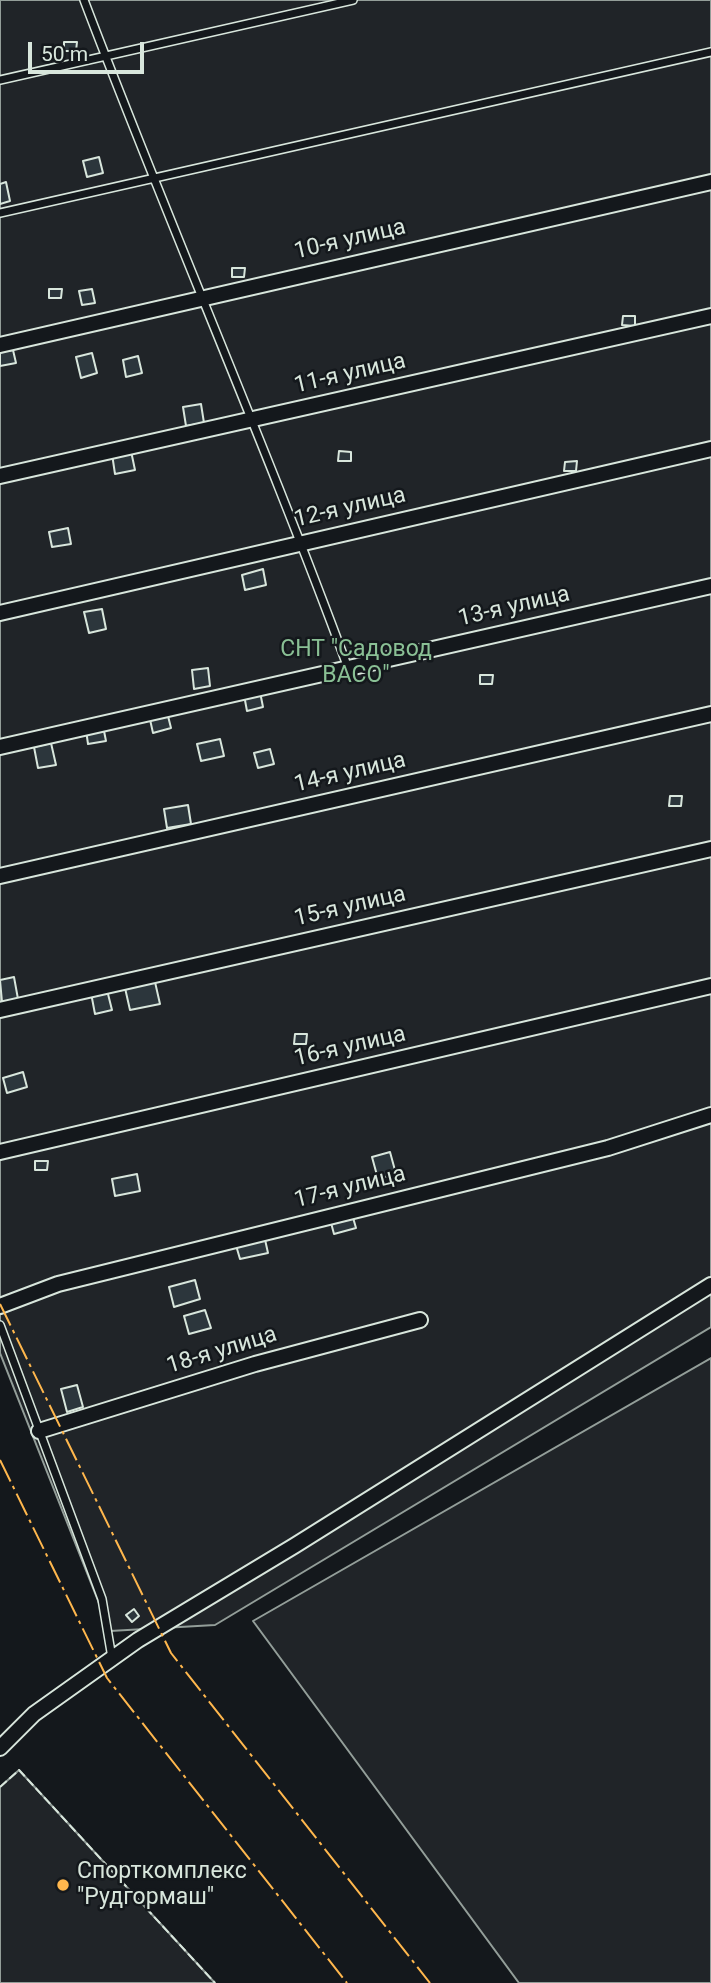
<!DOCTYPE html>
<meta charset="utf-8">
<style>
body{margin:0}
#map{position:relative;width:711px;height:1983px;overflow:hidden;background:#14181c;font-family:Roboto,sans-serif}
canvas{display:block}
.scale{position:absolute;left:28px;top:42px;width:116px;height:32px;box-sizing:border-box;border:4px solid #d8e6dc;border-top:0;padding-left:9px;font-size:21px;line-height:24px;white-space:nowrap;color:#d8e6dc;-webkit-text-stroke:5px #14181c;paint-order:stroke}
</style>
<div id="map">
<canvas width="711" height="1983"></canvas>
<div class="scale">50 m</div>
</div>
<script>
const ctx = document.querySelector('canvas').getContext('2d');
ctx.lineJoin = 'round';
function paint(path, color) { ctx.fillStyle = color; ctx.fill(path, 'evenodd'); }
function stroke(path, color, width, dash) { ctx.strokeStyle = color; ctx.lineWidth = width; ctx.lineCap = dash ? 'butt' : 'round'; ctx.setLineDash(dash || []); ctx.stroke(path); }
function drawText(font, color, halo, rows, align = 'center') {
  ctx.font = font + ' Roboto,sans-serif'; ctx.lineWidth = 5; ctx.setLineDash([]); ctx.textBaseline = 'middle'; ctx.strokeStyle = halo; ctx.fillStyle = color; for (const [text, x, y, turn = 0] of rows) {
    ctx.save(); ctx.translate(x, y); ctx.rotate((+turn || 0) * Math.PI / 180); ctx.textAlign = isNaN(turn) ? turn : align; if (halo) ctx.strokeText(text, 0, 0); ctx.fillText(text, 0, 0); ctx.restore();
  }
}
const green = new Path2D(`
 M0,0h711v1327l-496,298 -105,6 -110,-278z
 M711,1358v625h-192l-266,-362z
 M19,1770l196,213h-215v-196z`);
paint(green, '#202428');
stroke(green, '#939e99', 2);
const building = new Path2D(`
 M64,42h13l-1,9h-12z
 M99,157l4,16 -16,4 -4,-16z
 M6,182l4,19 -10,3v-20z
 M232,268h13l-1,9h-12z
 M49,289h13l-1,9h-12z
 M92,289l3,14 -13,2 -3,-14z
 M623,316h12v10l-13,-1z
 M13,350l3,13 -16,3v-14z
 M92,353l5,20 -16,5 -5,-21z
 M138,356l4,17 -16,4 -3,-17z
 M201,404l3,19 -18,3 -3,-19z
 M131,451l4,19 -20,4 -3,-20z
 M339,451l12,1v9h-13z
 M577,461l-1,10h-12l1,-9z
 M68,528l3,16 -19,3 -3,-15z
 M263,569l3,16 -21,5 -3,-15z
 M102,609l4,20 -17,4 -5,-21z
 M208,668l2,18 -16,3 -2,-19z
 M480,675h13l-1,9h-12z
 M260,692l3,15 -16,4 -3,-16z
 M167,712l4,16 -18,5 -4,-18z
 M103,726l3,15 -18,3 -2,-14z
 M220,739l4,17 -23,5 -4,-17z
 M51,743l5,22 -18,3 -4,-21z
 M270,749l4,15 -16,4 -4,-15z
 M670,796h12l-1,10h-12z
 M188,805l3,19 -24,4 -3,-19z
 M14,977l4,22 -16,3 -2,-22z
 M155,982l5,22 -30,6 -5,-22z
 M107,990l5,20 -17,4 -4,-21z
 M295,1034h12l-1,10h-12z
 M23,1072l4,15 -20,6 -4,-15z
 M390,1152l6,22 -18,5 -6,-22z
 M35,1161h13l-1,9h-12z
 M137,1174l3,17 -25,5 -3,-17z
 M352,1214l4,14 -22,6 -4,-15z
 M264,1235l4,18 -28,6 -5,-17z
 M195,1280l5,19 -26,8 -5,-20z
 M205,1310l6,18 -22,6 -5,-18z
 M77,1385l6,22 -16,5 -6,-23z
 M134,1609l5,7 -7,6 -6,-7z`);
paint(building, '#2c363c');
stroke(building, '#d8e6dc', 2);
const lane = new Path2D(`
 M84,0c85,224 181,443 264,668
 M0,80l353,-80
 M0,213l711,-161
 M0,1325l102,274 10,59`);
const street = new Path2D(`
 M0,345l711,-163
 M0,476l711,-160
 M0,613l711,-164
 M0,747l711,-161
 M0,876l711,-162
 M0,1010l711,-161
 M0,1152l711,-166
 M0,1306l58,-22 550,-136 103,-33
 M39,1431l216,-67 165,-44
 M0,1748l34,-34 104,-74 156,-94 417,-261`);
stroke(lane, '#d8e6dc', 10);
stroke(street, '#d8e6dc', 18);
stroke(lane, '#14181c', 7);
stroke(street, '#14181c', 14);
stroke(new Path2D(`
 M0,1787l19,-17 196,213`), '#d8e6dc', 2, [9, 3.5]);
stroke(new Path2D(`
 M0,1304l171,349 259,330
 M0,1460l107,218 240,305`), '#ffb74d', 2, [24, 5, 3.5, 5]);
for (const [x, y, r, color] of [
 [63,1885,7,"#ffb74d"]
]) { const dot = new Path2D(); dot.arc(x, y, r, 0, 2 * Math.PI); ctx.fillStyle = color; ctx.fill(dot); stroke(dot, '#14181c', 2.5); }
drawText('23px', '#d8e6dc', '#14181c', [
 ["10-я улица",350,240,-13],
 ["11-я улица",350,374,-13],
 ["12-я улица",350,508,-13],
 ["13-я улица",514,607,-13],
 ["14-я улица",350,773,-13],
 ["15-я улица",350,907,-13],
 ["16-я улица",350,1047,-13],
 ["17-я улица",350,1188,-14],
 ["18-я улица",222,1351,-17]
]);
drawText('23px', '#8ac095', '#14181c', [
 ["СНТ \"Садовод",356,650],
 ["ВАСО\"",356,676]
]);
drawText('23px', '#d8e6dc', '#14181c', [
 ["Спорткомплекс",77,1872],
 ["\"Рудгормаш\"",77,1898]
], 'left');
</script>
